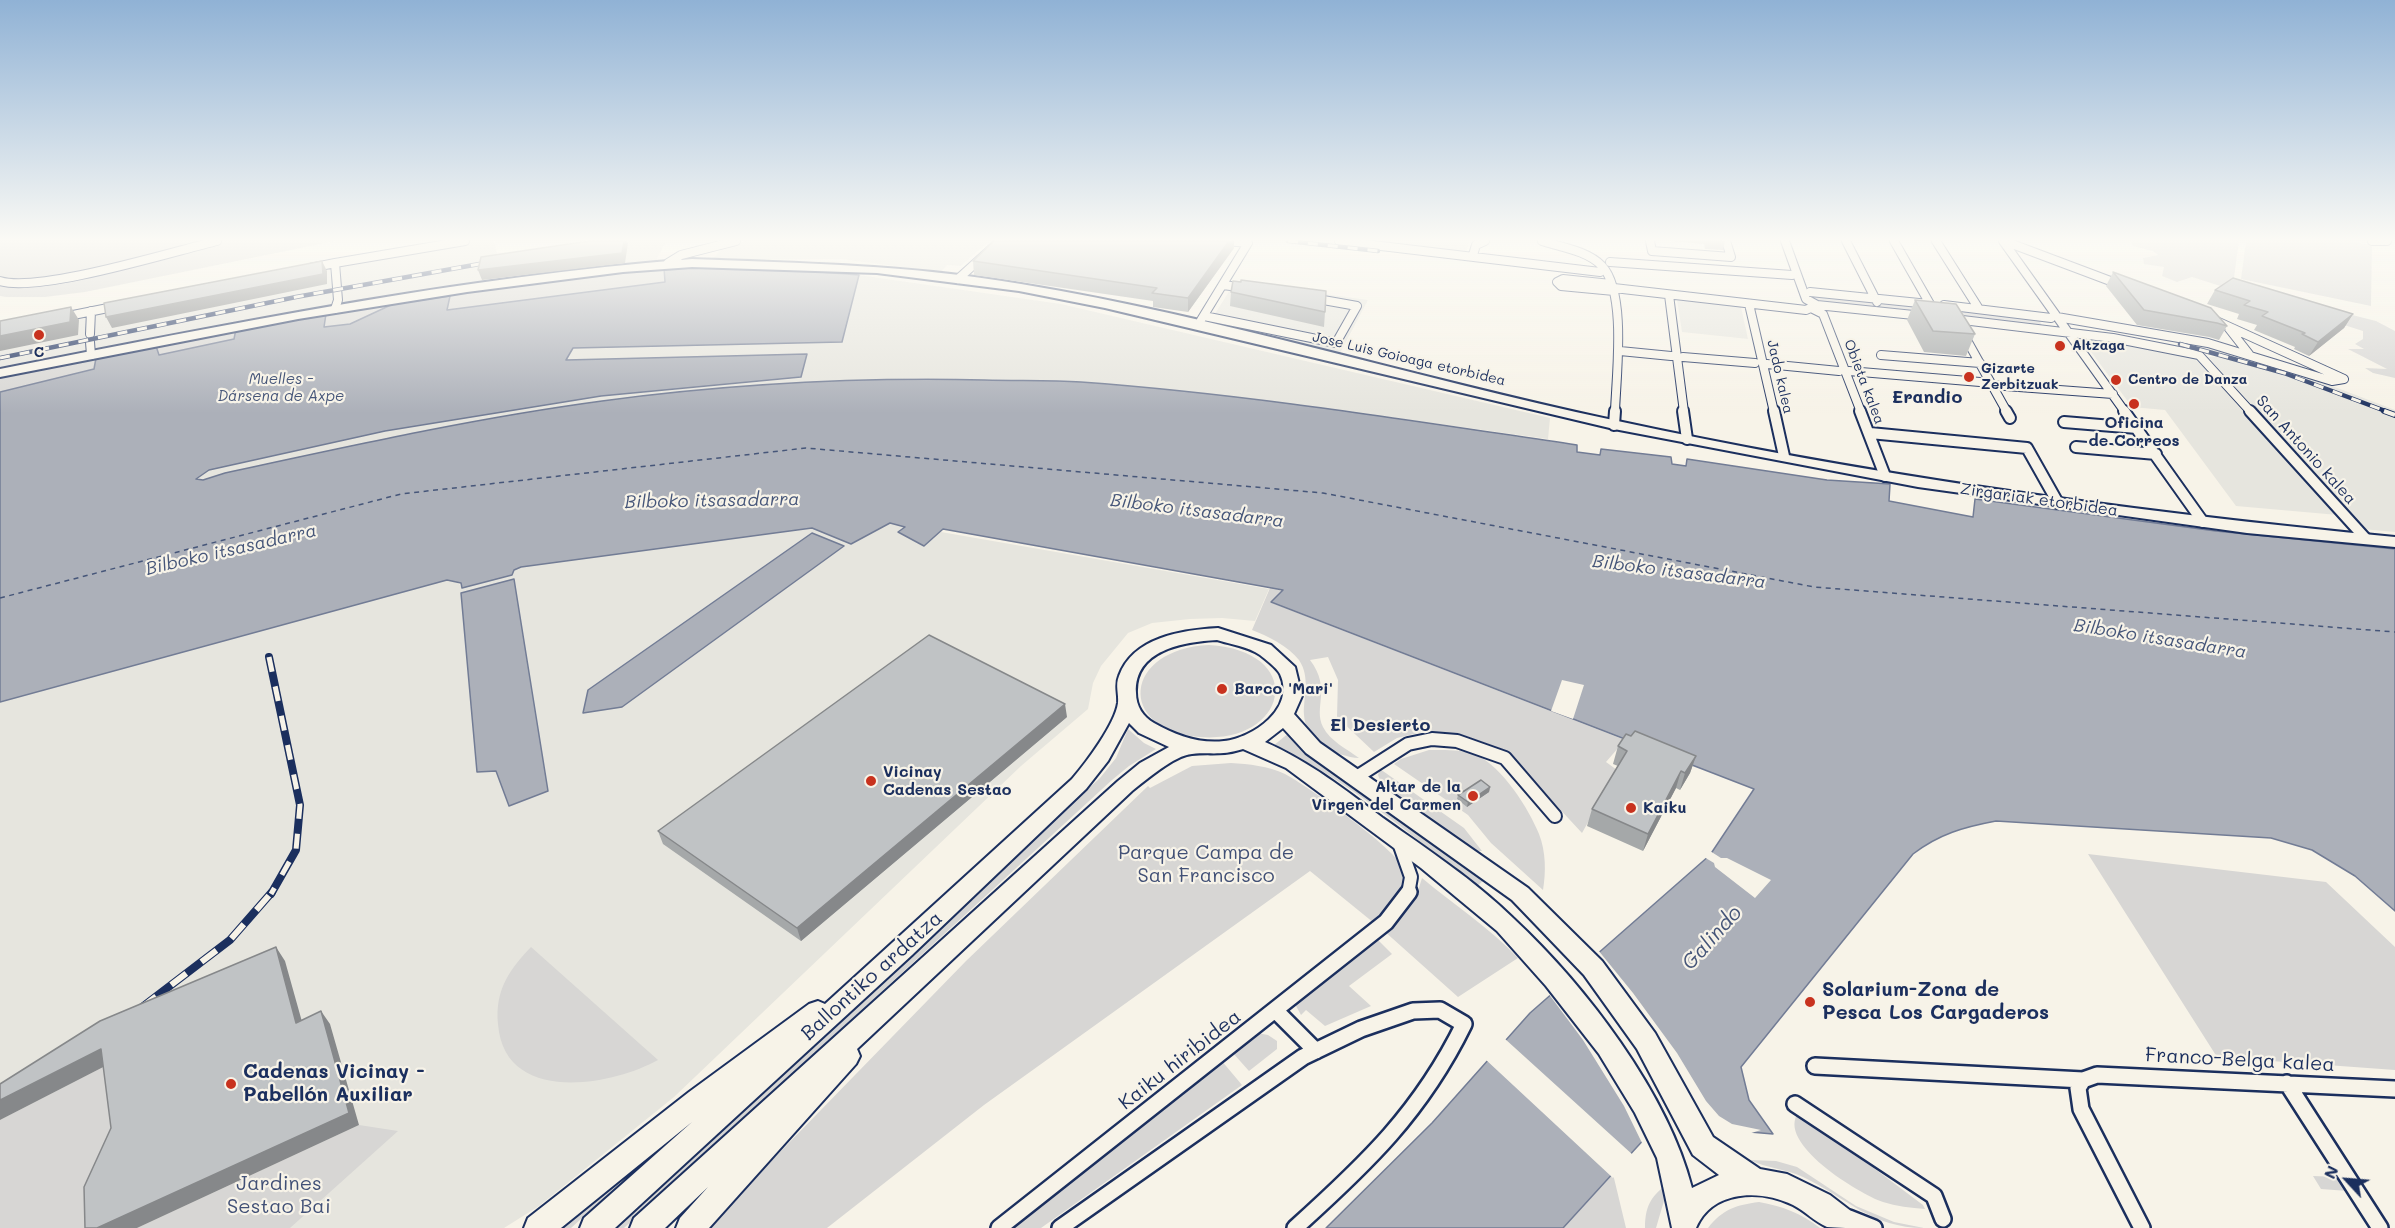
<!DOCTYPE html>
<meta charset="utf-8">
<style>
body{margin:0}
#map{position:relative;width:2395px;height:1228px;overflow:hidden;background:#f7f3e8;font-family:Mali,sans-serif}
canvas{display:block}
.north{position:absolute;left:2317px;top:1150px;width:60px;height:60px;-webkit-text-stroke:4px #f7f3e8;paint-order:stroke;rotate:296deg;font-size:16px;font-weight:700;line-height:24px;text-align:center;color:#1b2f5e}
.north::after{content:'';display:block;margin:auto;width:21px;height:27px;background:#1b2f5e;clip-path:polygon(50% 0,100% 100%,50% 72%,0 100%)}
</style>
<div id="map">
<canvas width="2395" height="1228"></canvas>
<div class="north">N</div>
</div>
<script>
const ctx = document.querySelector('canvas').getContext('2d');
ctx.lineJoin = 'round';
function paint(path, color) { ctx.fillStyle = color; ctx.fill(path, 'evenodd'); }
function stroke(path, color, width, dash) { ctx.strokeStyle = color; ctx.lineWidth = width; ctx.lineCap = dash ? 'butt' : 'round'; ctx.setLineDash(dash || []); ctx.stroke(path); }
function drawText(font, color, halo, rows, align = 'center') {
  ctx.font = font + ' Mali,sans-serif'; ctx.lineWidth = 4.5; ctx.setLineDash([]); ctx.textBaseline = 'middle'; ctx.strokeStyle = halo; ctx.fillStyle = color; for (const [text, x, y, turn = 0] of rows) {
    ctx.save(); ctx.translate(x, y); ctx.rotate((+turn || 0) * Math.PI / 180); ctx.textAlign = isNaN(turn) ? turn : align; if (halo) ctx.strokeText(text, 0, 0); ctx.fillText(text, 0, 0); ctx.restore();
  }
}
paint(new Path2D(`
 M441,241h53l5,21 131,-21h36l-10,20 -309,43 -201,36 -146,31v-47l335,-65z
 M746,241h243l-28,25 -14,-1 -6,7 -101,-13 -128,1 11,-13z
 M1351,241h122l-4,2 -3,9z
 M859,275l202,29 489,114 -2,21 -247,-34 -222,-23 -163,-4 -157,7 -159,16 -166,28 -209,44 -22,7 -7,-1 13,-9 176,-39 216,-35 199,-18 7,-24 -241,6 6,-12 269,-6z
 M1239,282l129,18 -29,55 -131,-30 25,-40z
 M1677,300l64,7 7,32 -66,-7z
 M2080,337l118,20 140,158 -102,-9 -71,-96 -33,-3z
 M2178,339l136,40 81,31v122l-33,-3 -154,-172h17l-47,-11z
 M890,523l15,4 -6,5 25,14 17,-14 328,57 -14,32 -33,-3 -32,1 -38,4 -24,10 -27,33 -8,17 -5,26 -67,57 -347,331 -135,109 -35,22h-504v-526l447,-122h9l6,8 59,-21 291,-39 39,16z`), '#e6e5de');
paint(new Path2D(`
 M0,241h335l-250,51 -40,5h-39l-6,-1z
 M2130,241h109l-6,44 143,36 19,10v47l-22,-5 -8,-5 22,1 -39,-20h16l-9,-5 8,-5v-8l-171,-54 -15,5 -15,-6 2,-9 -20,-3 -1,-6 15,-3 -5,-4 -20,-5z
 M2246,241h104l22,4 -1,61 -130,-27z
 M664,268l2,14 -220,28 4,-13 -24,2 35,-7z
 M1811,293l227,24 4,9 -222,-24 -6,-2z
 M393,304l-43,20 -27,3 3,-13z
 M236,329l-2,10 -75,16 -3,-9z
 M96,358l-2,11 -94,23v-15z
 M1270,588l14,2 -12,13 353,137 -19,22 11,8 -35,63 -77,-83 -45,-16 -34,-3 -29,7 -23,14 -37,-35 1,-37 -10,-23 -18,3c22,29 3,47 13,67 7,14 24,22 36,31 -22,-1 -54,-18 -55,-43 -1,-17 7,-37 -5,-55 -11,-14 -31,-24 -47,-30z
 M1209,645c99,6 80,99 -9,92 -84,-7 -77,-88 9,-92z
 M1128,729l16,14 12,6 -27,17 -17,14 -488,448h-14l490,-450 16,-20z
 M1290,732l193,149 -7,6c-59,-47 -134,-113 -203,-141z
 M1429,750c15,0 33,-1 47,5 26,11 53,54 63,79 7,18 7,38 4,56l-52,-47 -23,-28 -74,-51 7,-5z
 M1231,763c18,1 37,3 54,11 21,11 118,79 121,99 3,18 -21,39 -32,50l-64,-52 -326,234 -157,123h-121l260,-267 182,-175 2,2 42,-22z
 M1380,769l84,59 18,23h-9l-90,-64 -5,-12z
 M2088,854l238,28 69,65v123l-178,-13z
 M1422,878c32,27 67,49 96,80l-60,39 -75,-67 34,-36z
 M1375,937l17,17 -43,32 22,20 -46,20 -19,-16 -5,5 -6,-11 2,-4z
 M531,947l127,113c-49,27 -154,44 -160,-36 -3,-34 11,-54 33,-77z
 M1257,1033l11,2 9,6v8l-28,22 -17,-19z
 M1221,1060l21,25 -201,143h-29z
 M113,1062l10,79 -25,87h-98v-108z
 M712,1101l-141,127h-16z
 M1799,1112l124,93 2,4c-14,-1 -29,-3 -42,-7 -24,-8 -109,-60 -84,-90z
 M359,1125l39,6 -108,97h-153z
 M1750,1160l26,1 21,6 59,39 38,16 30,6c-52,0 -77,-30 -121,-51 -17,-8 -37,-9 -53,-17z
 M1613,1174l13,54h-63z
 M2313,1176l26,1 9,14 -27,-2z
 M1666,1185v9l-10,34h-11c0,-20 5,-31 21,-43z
 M1759,1202c23,4 42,11 61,26h-112c15,-19 28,-23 51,-26z`), '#d7d6d4');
const water = new Path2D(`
 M688,267l92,2 79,6 -17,67 -269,6 -7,12 241,-6 -6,23 -200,19 -216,35 -176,39 -13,9 7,1 22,-7c125,-27 250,-55 377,-72 127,-17 255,-24 383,-21 32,1 64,0 96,2 166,12 332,39 496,63v7l23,3 1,-6 70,8 1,7 14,2 1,-7 140,21 63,4 -1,17 84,16 2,-18 241,32 179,18v362l-40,-35 -43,-26 -41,-12 -275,-17c-32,6 -57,13 -83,33l-172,213 8,33 24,34 -115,-10 -95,104h-237l106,-105 98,-110 180,-158 44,-66 -483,-187 12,-12 -340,-61 -19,17 -26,-14 7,-5 -15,-4 -39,21 -39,-16 -291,39 -7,3 -2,5 -50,13 -1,-5 -14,-3 -447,122v-310l94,-23 2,-11 60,-12 3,9 75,-16 2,-10 90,-15 -2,13 26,-3 43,-20 57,-8 -3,14 218,-28 -1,-14z
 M812,533l32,13 -222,161 -39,6 5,-23z
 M514,579l34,212 -39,15 -13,-35 -19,1 -16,-179z`);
paint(water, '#acb0b9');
stroke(water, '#727c95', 1.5);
paint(new Path2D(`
 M1562,680l22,5 -11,34 -22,-8z
 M1710,851l11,7h6l44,22 -16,18 -40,-31 -1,-4 -10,-6z
 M1598,950l35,43 44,60 29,48 13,15 13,8 29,6 -16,5 -86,-8 -16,18 -19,-39 -41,-66 -35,-47z
 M1504,1038l129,117 -20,23 -128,-119z`), '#f7f3e8');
stroke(new Path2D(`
 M0,598l401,-104 405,-46 517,45 491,94 581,45`), '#465679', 1.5, [5, 4.5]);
const streetFar3 = new Path2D(`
 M1339,241l261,31
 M1542,241c19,6 46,10 60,25 25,27 14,111 13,146
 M1650,241l2,10 79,6 -5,-16
 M1785,241l21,58 11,6
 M1846,241l31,61
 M1894,241l36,63
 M1936,241l43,68
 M2003,241l122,171
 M2004,241l117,44
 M2372,241h15
 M1473,255l3,-10 9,-4
 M1610,262l182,13
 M335,263l130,-22
 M668,263l13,-8 55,-14
 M310,268l25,-5 3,37 -3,9
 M958,279l42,-38
 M0,281c39,12 171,-29 217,-40
 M1611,284l-48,-5 -6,3 4,4 53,5
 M1223,285l23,3
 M1614,288l192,22 11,-5 106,11
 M1810,292l119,12
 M1669,295l15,117
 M1749,304l25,108
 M1944,305l107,13
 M1813,309l10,5 38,98
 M1204,316l132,27 21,-37 -45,-8
 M63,317l55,-11
 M2057,317l151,26 124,38 12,-2 -132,-60
 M1954,319l159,19 86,17 52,57
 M1201,320l47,-77 -22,-2
 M2227,326l22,28
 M90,334l1,-23
 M1964,335l43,77
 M90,342l1,13
 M1620,351l51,5
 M1881,355l99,8
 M1683,357l72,6
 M1767,364l72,7
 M1849,371l131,11
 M1992,385l121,9`);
const streetFar2 = new Path2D(`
 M1683,411l4,28
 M1774,411l10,45
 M1860,411l25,65
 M2006,411l4,7
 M2124,411l79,111
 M2250,411l116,128
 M2064,422l73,6
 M1614,425l1,-14
 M1870,433l157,15 31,55
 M2076,447l80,7`);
const streetFar1 = new Path2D(`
 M1355,778l53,-34 24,-5 25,2 48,17 50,58
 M1399,843l12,34 -3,17`);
const street = new Path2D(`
 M1276,1011l40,40
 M1815,1066l268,14
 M2287,1083l93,145
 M1795,1104l139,92 9,23
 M1849,1218l25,10
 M999,1228l387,-306 23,-30
 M1060,1228l243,-171 58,-28 52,-18 27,-1 24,14c-43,88 -98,140 -169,204
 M2142,1228l-61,-119 -3,-21 5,-8 14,-5 298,14`);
const primary = new Path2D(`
 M692,259c110,4 220,6 329,25 200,33 394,94 592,136 258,56 520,92 782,117v10l-148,-14 -329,-46 -304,-58 -509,-121 -86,-17 -142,-18 -185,-6 -69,5 -156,20 -169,27 -298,58v-8c229,-45 459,-92 692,-110z
 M1218,628l53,17 24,22 7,29 -8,18 26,29 208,145 74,73 53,72 58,104 47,32 27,5 43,21 30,23 4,10c-10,0 -27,0 -37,-1 -12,-5 -22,-16 -34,-22 -33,-16 -81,-15 -97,23h-24l-15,-70 -22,-45 -36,-59 -53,-68 -49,-55 -76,-63 -135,-100 -43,-19c-22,7 -31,3 -51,5 -17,1 -46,26 -60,37l-275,258 3,7 -4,8 -147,164h-33l4,-10 28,-31 -43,41h-35l4,-10 484,-437 22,-18 29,-16 -30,-14 -10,-10 -21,38 -22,28 -174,166 -297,273h-35l4,-10 108,-96 -131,106h-37l4,-10 161,-126 120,-88 9,-3 7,3 247,-225c14,-16 43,-55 46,-76 1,-9 -3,-18 1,-27 14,-39 63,-46 99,-48zM1217,640c13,4 32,7 43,15 5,4 17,13 20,19 16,34 -27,64 -56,67 -25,3 -49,-6 -70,-18 -11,-6 -18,-17 -18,-30 -2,-43 47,-51 81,-53zM1283,728l23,25 206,147 72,75 53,74 56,106 26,20 -27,13c-24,-95 -107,-203 -179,-270 -39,-38 -86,-69 -130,-100 -39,-29 -73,-56 -118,-76z`);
stroke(streetFar3, '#1b2f5e', 10);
stroke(streetFar2, '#1b2f5e', 14);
stroke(streetFar1, '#1b2f5e', 16);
stroke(street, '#1b2f5e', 20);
stroke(primary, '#1b2f5e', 4);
stroke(streetFar3, '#f7f3e8', 8);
stroke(streetFar2, '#f7f3e8', 10);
stroke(streetFar1, '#f7f3e8', 12);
stroke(street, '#f7f3e8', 15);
paint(primary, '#f7f3e8');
const railFar3 = new Path2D(`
 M1288,241l90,10
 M2180,344l104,29 104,39
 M0,358l296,-61 200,-36`);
const railFar2 = new Path2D(`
 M2384,411l11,4`);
const railFar1 = new Path2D(`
 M269,657l31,148 -4,45 -25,44`);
const rail = new Path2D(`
 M141,1008l89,-68 42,-48`);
stroke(railFar3, '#1b2f5e', 4.5);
stroke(railFar2, '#1b2f5e', 6);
stroke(railFar1, '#1b2f5e', 8);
stroke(rail, '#1b2f5e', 8);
stroke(railFar3, '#f7f3e8', 3, [10]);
stroke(railFar2, '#f7f3e8', 4, [12]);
stroke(railFar1, '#f7f3e8', 5, [15]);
stroke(rail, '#f7f3e8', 6, [19]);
paint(new Path2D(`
 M1669,241h56l-2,9 -18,-1 -1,-5z
 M1234,248l-46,64 -35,-5v-6l-179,-26 -1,-14z
 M2113,272l114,54 -8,14 -10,-3 -72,-12 -31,-39z
 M2215,290l138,24 -9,14 -35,28 -15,-7 1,-2 -41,-17 3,-5 -20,-6 2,-5 -32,-10z
 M1231,292l94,20 -1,15 -94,-21z
 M1915,300l60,34 -9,22 -42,-4 -17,-32z
 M1067,717l-266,224 -138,-97 -5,-13z
 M1631,736l65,20 -6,17 -10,17 -4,-2 -33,63 -56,-25 5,-17 26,-43 -5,-2 5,-18z
 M1490,787l-1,5 -22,15 -10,-8 1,-4z`), '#a5a8a9');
paint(new Path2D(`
 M624,241h3l1,2 -3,20 -143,17 -4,-10z
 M1229,241h5v7l-46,64v-14z
 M322,261l5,10v13l-215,44 -6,-11z
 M71,307l8,13 -1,15 -78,16v-15z
 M2353,314l-9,14 -35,28 9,-14z
 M1065,704l2,13 -266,224 -4,-13z
 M1696,756l-6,17 -10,17 5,-17z
 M1681,771l-5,17 -33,63 5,-17z
 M1490,787l-1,5 -22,15 1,-5z
 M276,947l9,14 21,75 -10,-13z
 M321,1011l9,13 29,101 -222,103h-40z
 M101,1049l12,13 -113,58v-20z`), '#86888a');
const building = new Path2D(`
 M589,241h35l-2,12 -144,17 3,-13z
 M994,241h235l-41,57 -36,-5 5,-5 -184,-27z
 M322,261l1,13 -217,43 -2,-14z
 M2113,272l98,36 16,18 -10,-3 -73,-13z
 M2233,278l120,36 -35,28 -16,-8 3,-1 -43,-17 6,-4 -24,-7 6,-4 -35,-11z
 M1241,280l85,11 -1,21 -94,-20 2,-11 8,1z
 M1915,300l41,4 19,30 -42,-3z
 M71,307l-1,15 -70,14v-15z
 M929,635l136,69 -268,224 -139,-97z
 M1635,731l61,25 -11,17 -4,-2 -33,63 -56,-25 35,-58 -9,-5 8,-12 5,2z
 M1481,780l9,7 -22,15 -10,-7z
 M276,947l20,76 25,-12 28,102 -252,115h-12l-1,-41 27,-59 -10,-79 -101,51v-16l100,-63z`);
paint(building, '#c0c3c5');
stroke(building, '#86888a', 1.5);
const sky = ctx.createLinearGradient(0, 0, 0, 413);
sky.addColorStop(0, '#90b2d5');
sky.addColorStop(0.58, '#fbfaf5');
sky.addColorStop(1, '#fbfaf500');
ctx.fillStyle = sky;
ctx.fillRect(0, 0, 2395, 413);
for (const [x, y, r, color] of [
 [39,335,6,"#c8321e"],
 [2060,346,6,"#c8321e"],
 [1969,377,6,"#c8321e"],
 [2116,380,6,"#c8321e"],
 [2134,404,6,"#c8321e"],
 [1222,689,6,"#c8321e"],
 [871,781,6,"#c8321e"],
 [1473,796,6,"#c8321e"],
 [1631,808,6,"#c8321e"],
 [1810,1002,6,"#c8321e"],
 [231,1084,6,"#c8321e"]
]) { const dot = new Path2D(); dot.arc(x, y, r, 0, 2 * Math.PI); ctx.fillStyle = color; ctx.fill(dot); stroke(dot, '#f7f3e8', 2); }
drawText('bold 14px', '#1b2f5e', '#f7f3e8', [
 ["Altzaga",2072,346],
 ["C",39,353,"center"],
 ["Gizarte",1981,369],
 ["Zerbitzuak",1981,385],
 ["Centro de Danza",2128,380]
], 'left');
drawText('14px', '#1b2f5e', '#f7f3e8', [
 ["Jose Luis Goioaga etorbidea",1409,359,13],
 ["Jado kalea",1780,377,77],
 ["Obieta kalea",1864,382,69]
]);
drawText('italic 15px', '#465679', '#f7f3e8', [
 ["Muelles -",281,379],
 ["Dársena de Axpe",281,396]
]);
drawText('bold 16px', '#1b2f5e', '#f7f3e8', [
 ["Oficina",2134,423,"center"],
 ["de Correos",2134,441,"center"],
 ["Barco 'Mari'",1234,689],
 ["Vicinay",883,772],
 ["Cadenas Sestao",883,790],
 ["Altar de la",1461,787,"right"],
 ["Virgen del Carmen",1461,805,"right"],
 ["Kaiku",1643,808]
], 'left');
drawText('16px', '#1b2f5e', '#f7f3e8', [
 ["San Antonio kalea",2306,450,48],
 ["Zirgariak etorbidea",2039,500,8]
]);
drawText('bold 18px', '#1b2f5e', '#f7f3e8', [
 ["Erandio",1927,397]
]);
drawText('italic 18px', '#465679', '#f7f3e8', [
 ["Bilboko itsasadarra",712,501,-1],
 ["Bilboko itsasadarra",1197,511,7],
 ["Bilboko itsasadarra",231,550,-13],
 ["Bilboko itsasadarra",1679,572,7],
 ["Bilboko itsasadarra",2160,639,9]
]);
drawText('bold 18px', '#1b2f5e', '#f7f3e8', [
 ["El Desierto",1380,725]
]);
drawText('20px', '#415076', '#f7f3e8', [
 ["Parque Campa de",1206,853],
 ["San Francisco",1206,876],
 ["Jardines",279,1184],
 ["Sestao Bai",279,1207]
]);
drawText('20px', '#1b2f5e', '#f7f3e8', [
 ["Ballontiko ardatza",872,976,-42],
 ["Kaiku hiribidea",1180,1060,-38],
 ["Franco-Belga kalea",2240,1060,3]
]);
drawText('bold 20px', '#1b2f5e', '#f7f3e8', [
 ["Solarium-Zona de",1822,990],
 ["Pesca Los Cargaderos",1822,1013],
 ["Cadenas Vicinay -",243,1072],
 ["Pabellón Auxiliar",243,1095]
], 'left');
drawText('italic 21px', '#465679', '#f7f3e8', [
 ["Galindo",1712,938,-48]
]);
</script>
